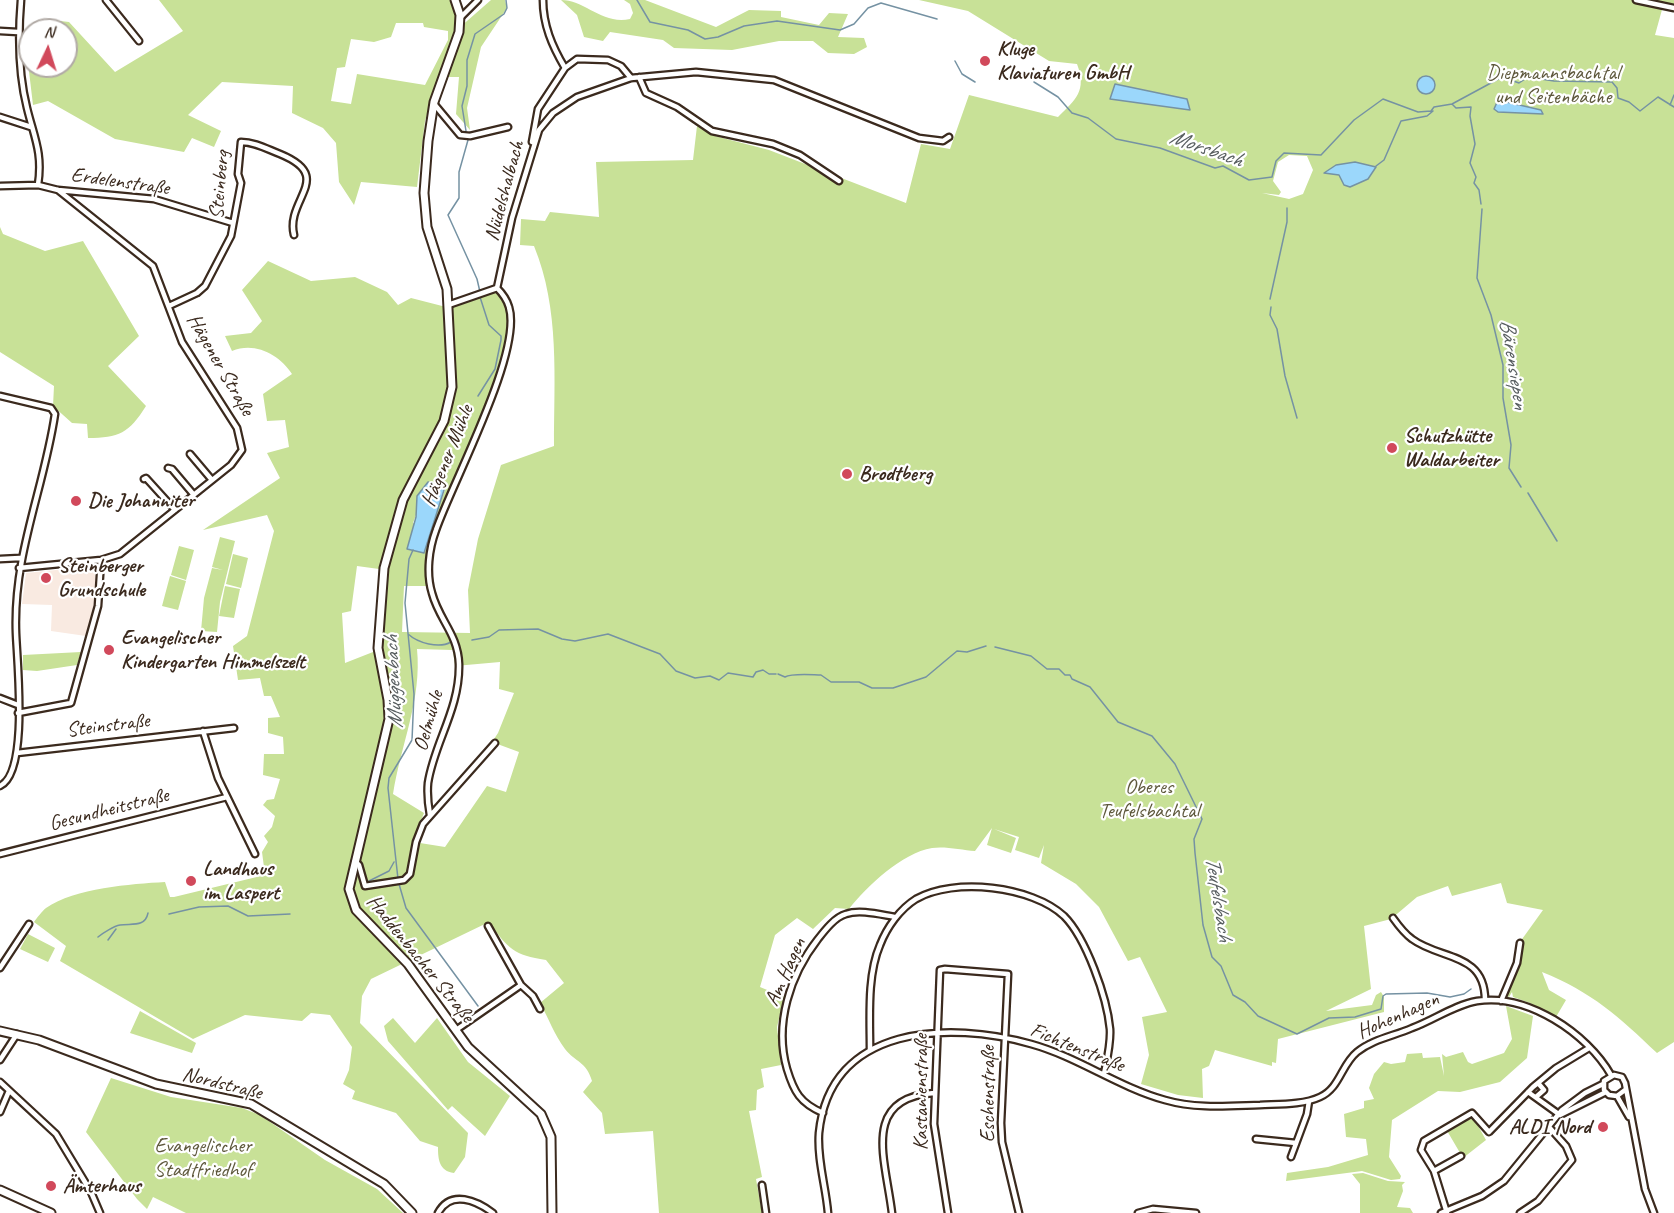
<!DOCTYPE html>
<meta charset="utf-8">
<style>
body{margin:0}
#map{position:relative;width:1674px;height:1213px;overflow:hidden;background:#fff;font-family:Caveat,sans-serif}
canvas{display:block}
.north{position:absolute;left:18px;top:18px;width:60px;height:60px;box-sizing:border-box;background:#fff;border:2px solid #b1aaa5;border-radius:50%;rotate:4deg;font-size:16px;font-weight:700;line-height:24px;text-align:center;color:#3b2a1e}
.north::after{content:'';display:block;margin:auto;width:21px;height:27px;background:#d1495b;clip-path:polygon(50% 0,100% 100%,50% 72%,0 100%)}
</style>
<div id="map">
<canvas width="1674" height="1213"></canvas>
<div class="north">N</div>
</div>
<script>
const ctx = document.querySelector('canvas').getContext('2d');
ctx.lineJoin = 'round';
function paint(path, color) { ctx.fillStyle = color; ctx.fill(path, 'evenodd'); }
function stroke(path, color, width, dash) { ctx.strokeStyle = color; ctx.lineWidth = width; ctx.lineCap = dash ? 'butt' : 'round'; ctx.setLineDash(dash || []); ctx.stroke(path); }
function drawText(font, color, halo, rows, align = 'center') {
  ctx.font = font + ' Caveat,sans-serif'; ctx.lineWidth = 4.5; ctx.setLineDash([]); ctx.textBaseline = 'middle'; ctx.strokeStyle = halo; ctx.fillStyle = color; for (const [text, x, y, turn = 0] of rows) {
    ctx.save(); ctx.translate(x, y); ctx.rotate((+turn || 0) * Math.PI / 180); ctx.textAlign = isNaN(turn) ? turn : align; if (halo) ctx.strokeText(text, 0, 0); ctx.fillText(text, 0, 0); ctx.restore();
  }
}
paint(new Path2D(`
 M96,566l-2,40 -8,30 -35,-5 1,-26 -30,-1 4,-31z`), '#f9eae1');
paint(new Path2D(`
 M159,0h294l6,28 32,-28h14l2,8 -26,39 -14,61 3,22 -14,-16 3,-37h-21l-13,44 -8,66 -56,-5 -7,23 -15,-23 -3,-39 -13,-15 -31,-15 1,-27 -71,-4 -34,33 33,16 -7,16 -22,-9 -8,14 -69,-13 -67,-38 -15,4 -7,-59h4v20h36v-36h-14v-10l17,2 46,50 68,-41zM396,23h27l1,4 24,4v9l-23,45 -68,-11 -6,30 -20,-3 6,-33 8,-1 6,-28 23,3 17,-5z
 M561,0c24,0 41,25 69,19l3,-6 -3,-9 -6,-4h21l71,27 33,-17 32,1v6l38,8 10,-12 19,1 -10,23 26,1 3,9 -13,7 -26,-1 -15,-12h-34l-47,9 -58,-2 -11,-8 -53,-8 -7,9 -19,-4 -7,-22z
 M919,0h755v7l-11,-1 -8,29 19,3v1004l-17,11c-38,-36 -65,-61 -115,-81l7,18 17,10 -10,17 -26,-14 -17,-6 -1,-5 -3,5 -4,-1 13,-29 2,-25 23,-32 -36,-7 -6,-20 -49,13 -4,-10 -31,11 -26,22 -27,7 7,63 -45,22 46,-6 4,-10 5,-3 3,5v15l-106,27 -2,24 -4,-1v4l-57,-16 -6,16 -7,3 1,29 -25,-3 -37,-11 8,-29 -7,-38 25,-5 -27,-55 -12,4 -29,-54 -23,-23 -35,-21 3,-18 -5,13 -24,-8 4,-13 -25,-8 22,9 -5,15 -24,-8 5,-17 -17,23c-13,-1 -30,-5 -43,-3 -30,5 -65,38 -83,61l-14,-1 -22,21 -16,-11 -22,17 -15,52 24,10 -7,30 4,38 -20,4 3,18 -7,3 -1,20 -7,1 13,66 -6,2 6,34h-103l-6,-82 -48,3 -3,-21 -19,-21 9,-11c-6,-20 -16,-18 -27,-32 -10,-13 -17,-32 -25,-46l24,-20 -18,-23c-32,-5 -38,-11 -57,-38l-118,57 -9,17 -2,27 108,110 -3,24 -11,16c-15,-2 -16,-14 -16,-26l-18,-6 -24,-28 -44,-14 3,-8 -12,-7 6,-14 3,-23 -22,-32 -19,-2 -9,8 -57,-6 -52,24 -133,-78 6,-15 -32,-24c3,-4 8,-11 12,-14 29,-20 85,-24 119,-26l5,15h4l91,-22 -3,-23 6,-10 -4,-6 8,-9 3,-11 -12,-11 4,-5 7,-1 6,-20 -17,-4 1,-21h20l-1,-17 -15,-4v-15l12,-1 -9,-21h-7l-4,-18 -22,2 -5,-34 14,-10 27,-105 -7,-16 -64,15 77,-52 -13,-25 22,-6 -4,-27 -18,1 -4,-27 29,-20c-12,-19 -37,-33 -60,-23l-7,-15 26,-3 11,-12 -20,-31 26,-29 43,20 44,-4 32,15 11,13 13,-7 39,10 48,-20c3,7 8,14 10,21 16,63 -56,165 -73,227 -5,16 -6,33 -6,50h-25l-2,46 68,1 -2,-43 10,-51 23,-74 53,-19c0,-67 6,-137 -20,-200l-14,-1 1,-26 24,2 5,-9 49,5 -3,-55 97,-2 4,-34 18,10 54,14 137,53 15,-59 29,5 19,-54 89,22c18,-18 29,-26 19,-53l-28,-3 -81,-50zM1289,155l18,1 6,14 -10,24 -14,5 -27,-6 17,2 2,-3 -8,-11 5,-19zM428,482l17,8 -14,38 -18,-5zM357,566l22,3 -6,83 -28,11 -3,-50 9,-2zM417,649l36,1 2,16 45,-4 -1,27 15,4 -16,40 -6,9 27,10 -13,40 -19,-6 -42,61 -25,-4 -6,-5 10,-25 -31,-19c8,-50 29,-95 24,-145z
 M0,227l3,7 42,17 38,-10 56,95 -31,30 38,40c-17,27 -27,32 -58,32l-1,-14 -15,-1 -19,-17 1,-20 -54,-34z
 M220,537l15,4 -15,61 -3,30 -16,-1 3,-33 8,-30 11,2 -11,-3z
 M179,546l15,4 -8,30 -15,-5z
 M233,554l15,4 -7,30 -15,-4z
 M170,576l16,5 -8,29 -16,-4z
 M225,586l15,3 -6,29 -15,-2z
 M81,652l-4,13 -40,6 -14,-1v-15z
 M28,934l27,14 -7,14 -28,-13z
 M1506,1006l27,10 -6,42 -27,24 -40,10 -22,-1 -46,29 -3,37 12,19 -1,3 -9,1 -29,-9 -76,10 1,-8 41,-6 40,-12 -2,-16 -20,-2 -2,-23 20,-6v-7l10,-2 -5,-11 5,-14 10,-12 7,2 14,-2 2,-8 15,-1 1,5 17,-1 4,19 -2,-22 4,3 17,-5 5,10 4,2 32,-11 8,-14z
 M140,1011l56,32 -4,10 -62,-20z
 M393,1018l22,25 22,-25 31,44 42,34 -25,40 -33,-30 -4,4 -60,-69 -4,-15z
 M111,1078l60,19 71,11 18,7 65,45 52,29 26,24h-217l-33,-16 -6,12 -10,-10 -51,-67z
 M1473,1117l13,23 -23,18 -17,-29z
 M1363,1173l25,8 17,1 -3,3 1,6 -6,16 13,1 3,5h-53v-29l-8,-10z`), '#c8e197');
const water = new Path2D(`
 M1417 85a9 9 0 1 1 18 0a9 9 0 1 1-18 0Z
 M1115,84l72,15 3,11 -80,-11z
 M1498,100l43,10 2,4 -45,-2 -4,-3z
 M1355,162l21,5 -8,12 -18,8 -6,-2 -5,-10 -15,-2 12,-8z
 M428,482l17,5 -21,66 -17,-4 9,-32 1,-21z`);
paint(water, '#9bd7fb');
stroke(water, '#7592a3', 1.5);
stroke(new Path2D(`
 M637,0l13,22 38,8 17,9 13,-2 26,-11 33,-5 63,9 14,-6 14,-16 13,-5 56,16
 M955,61l7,13 13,8
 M1034,82l24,15 14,16 16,5 28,21 44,9 55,20 8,-2 26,14 23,-3 4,-16 8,-8 37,2 33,-35 29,-21 35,13 13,-1 3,-4 18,-3 50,-27 17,6 9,-6 26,4 58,1 5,6 1,10 11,4 11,9 18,-14 16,10
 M1452,104l4,4 15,-1 -1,9 5,28 -5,19 6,14 -2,6 5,7 2,14
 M1670,105l4,-10
 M466,131l-4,-25 5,-20v-26l8,-26 29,-20 3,-6 -1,-8
 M468,140l-9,32v26l-11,17 29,64 3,13
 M1376,166l8,-6 17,-39 26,-5 6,-5
 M1482,209l-5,69 14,37 12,50v33l8,47 -2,23 12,19
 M1270,299l17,-77v-14
 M1271,307l-1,8 7,14 8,47 12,42
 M478,396l17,-27 6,-29v-4l-12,-11 -9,-28
 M1528,493l29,48
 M408,634c10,9 31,15 43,8
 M472,640l17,-3 10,-7 39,-1 24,10 13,2 33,-7 52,20 16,17 19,7 15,-2 9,4 9,-7 25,4 3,-5 7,-2 6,4h7
 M995,647l36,9 16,13h12l6,6h5l2,4 18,8 28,35 34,14 23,28 27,55 -8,20 1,14 8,72 9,32 9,9 12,29 12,7 13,14 39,18 32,-16 26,-1 26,-8 2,-13 3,-2 41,-1 23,4 14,-3 7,-5
 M778,674l7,3c7,-4 28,-2 36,-2l10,7h28l13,6h21l33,-11 31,-26 10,1 19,-6
 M398,879l-10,-91 1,-10 23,-38 2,-46 -9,-91 4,-44 4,-9
 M369,881l20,-10 5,-9
 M399,884l7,24 72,98
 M169,914l30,-7 29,-1 20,10 42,-2
 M98,937c5,-4 16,-11 22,-12 11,-2 25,3 28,-12
 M108,940l8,-11`), '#7592a3', 1.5);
const street = new Path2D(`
 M21,0c-3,36 -3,72 6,108 7,29 16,45 11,77
 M106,0l33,41
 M543,0c0,25 9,46 22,68
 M1636,0l38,8
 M460,18l18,-18
 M0,31l18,1
 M639,77l7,16 31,14 35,24 61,13 27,11 39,26
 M435,105l25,30 10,1 38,-9
 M0,117l31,10
 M532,142l6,-33 27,-41 12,-9 31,1 13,6 10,12
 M0,186l38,-1 20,5 96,9 79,24
 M497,288l15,-70 27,-88 14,-17 24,-16 54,-19 65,-6 78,8 145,58 24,3 6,-4
 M448,305l49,-17
 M169,306l28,-13 8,-7 26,-50 10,-53 -3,-9 3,-32c14,0 26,7 39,12 56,23 5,45 14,81
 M0,396l51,12 4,6c-11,75 -42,140 -39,219 1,29 13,140 -16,153
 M190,454l22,26
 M168,468l4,1 22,26
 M144,479l2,-1 29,32
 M0,559l20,-1
 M19,568l82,-8 19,-6 111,-89 11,-15 -5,-22 -55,-86 -29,-76 -95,-76
 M0,698l18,7
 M18,713l53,-10 27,-97 3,-46
 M203,731l15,47 37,76
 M17,753l217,-25
 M430,815c-2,-11 -3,-21 -2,-32 6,-40 32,-74 31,-119 -1,-30 -20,-44 -27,-71 -6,-20 -3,-44 4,-63 16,-47 87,-178 73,-223 -2,-7 -7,-14 -12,-19
 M0,854l227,-57
 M355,861l4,4 6,21 39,-6 6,-6 6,-32 7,-18 72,-81
 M1393,918c5,7 12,16 19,21 28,21 73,13 73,61
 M0,968l29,-44
 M521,985l12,11 7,13
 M1501,1001l16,-38 3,-20
 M456,1030l65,-45 -33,-59
 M870,1049c0,-32 -3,-74 10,-104 7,-18 20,-36 36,-46 38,-22 116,-13 148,17 22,22 43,81 46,113 1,15 -3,30 -6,45
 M0,1060l17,-26
 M0,1082l56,52 35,58 9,21
 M1625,1090l-8,6 -8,-1 -5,-5v-9l10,-6 8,2 3,6 20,106 9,24
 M1528,1092l32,23
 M1617,1096l12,21
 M1536,1097l8,-7 -6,-7
 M0,1112l9,-21
 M823,1113c-23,-10 -29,-21 -36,-44 -13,-45 3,-94 31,-130 7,-9 17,-22 28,-25 14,-5 36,1 50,3
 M1560,1115l46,-23
 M1256,1139l40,4
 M1291,1157l16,-43 2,-13
 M1434,1171l27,-15
 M762,1185l4,28
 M438,1213c13,-24 39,-12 55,0
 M828,1213c-2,-26 -11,-53 -9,-80 11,-109 131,-112 212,-89 47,13 87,43 134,56 31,9 63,6 95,5 18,-1 43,0 60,-8 20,-9 21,-32 37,-45 16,-13 37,-16 55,-24 22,-8 42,-23 65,-27 50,-8 110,32 134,74
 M892,1213c-6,-52 -32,-115 42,-120
 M948,1213l-14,-89 6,-154 5,-1 63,5 -7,149 1,19 17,71
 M1138,1213l15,-4 43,4
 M1441,1213l41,-17 22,-15 58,-71 23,-17 18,-9
 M1447,1213l-13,-42 -13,-21 3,-9 48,-28 17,19 44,-45 23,-19 33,-20
 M1520,1213l18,-12 34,-41 -6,-14 -17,-19`);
const secondary = new Path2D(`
 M455,0l5,15 -1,17 -25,70 -6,39 -4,52 3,34 20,62 5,98 -8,34 -41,79 -19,68 -6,80 10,52 1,19 -40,170 7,21 52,54 60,83 73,67 10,23 1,76
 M0,1031l39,9 117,44 95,20 133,80 28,29
 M0,1190l51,23`);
stroke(street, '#3b2a1e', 9);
stroke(secondary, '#3b2a1e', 11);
stroke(street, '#fff', 4.5);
stroke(secondary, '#fff', 7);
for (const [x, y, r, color] of [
 [985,61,6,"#d1495b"],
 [1392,448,6,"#d1495b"],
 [847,474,6,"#d1495b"],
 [76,501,6,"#d1495b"],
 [46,578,6,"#d1495b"],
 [109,650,6,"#d1495b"],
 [191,881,6,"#d1495b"],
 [1603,1127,6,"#d1495b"],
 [51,1186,6,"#d1495b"]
]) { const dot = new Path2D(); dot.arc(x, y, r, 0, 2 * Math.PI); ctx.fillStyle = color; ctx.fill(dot); stroke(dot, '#fff', 2); }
drawText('bold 21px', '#3b2a1e', '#fff', [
 ["Kluge",997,49],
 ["Klaviaturen GmbH",997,73],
 ["Schutzhütte",1404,436],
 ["Waldarbeiter",1404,460],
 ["Brodtberg",859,474],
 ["Die Johanniter",88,501],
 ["Steinberger",58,566],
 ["Grundschule",58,590],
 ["Evangelischer",121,638],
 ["Kindergarten Himmelszelt",121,662],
 ["Landhaus",203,869],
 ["im Laspert",203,893],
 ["ALDI Nord",1591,1127,"right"],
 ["Ämterhaus",63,1186]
], 'left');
drawText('21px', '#5e583c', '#fff', [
 ["Diepmannsbachtal",1553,73],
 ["und Seitenbäche",1553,97],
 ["Oberes",1149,787],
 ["Teufelsbachtal",1149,811],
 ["Evangelischer",203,1146],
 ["Stadtfriedhof",203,1170]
]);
drawText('21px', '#3b2a1e', '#fff', [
 ["Erdelenstraße",120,182,8],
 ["Steinberg",220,185,-85],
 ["Nüdelshalbach",505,191,-75],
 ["Hägener Straße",220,365,60],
 ["Hägener Mühle",448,456,-68],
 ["Oelmühle",429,721,-74],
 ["Steinstraße",108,726,-7],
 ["Gesundheitstraße",109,810,-14],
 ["Haddenbacher Straße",420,959,51],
 ["Am Hagen",786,972,-66],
 ["Hohenhagen",1398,1016,-24],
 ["Fichtenstraße",1077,1048,22],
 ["Nordstraße",222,1084,14],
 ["Kastanienstraße",921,1092,-90],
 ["Eschenstraße",988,1094,-90]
]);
drawText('italic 22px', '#585e60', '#fff', [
 ["Morsbach",1206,149,19],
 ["Bärensiepen",1513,364,81],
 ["Müggenbach",394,682,-93],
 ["Teufelsbach",1218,899,81]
]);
</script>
